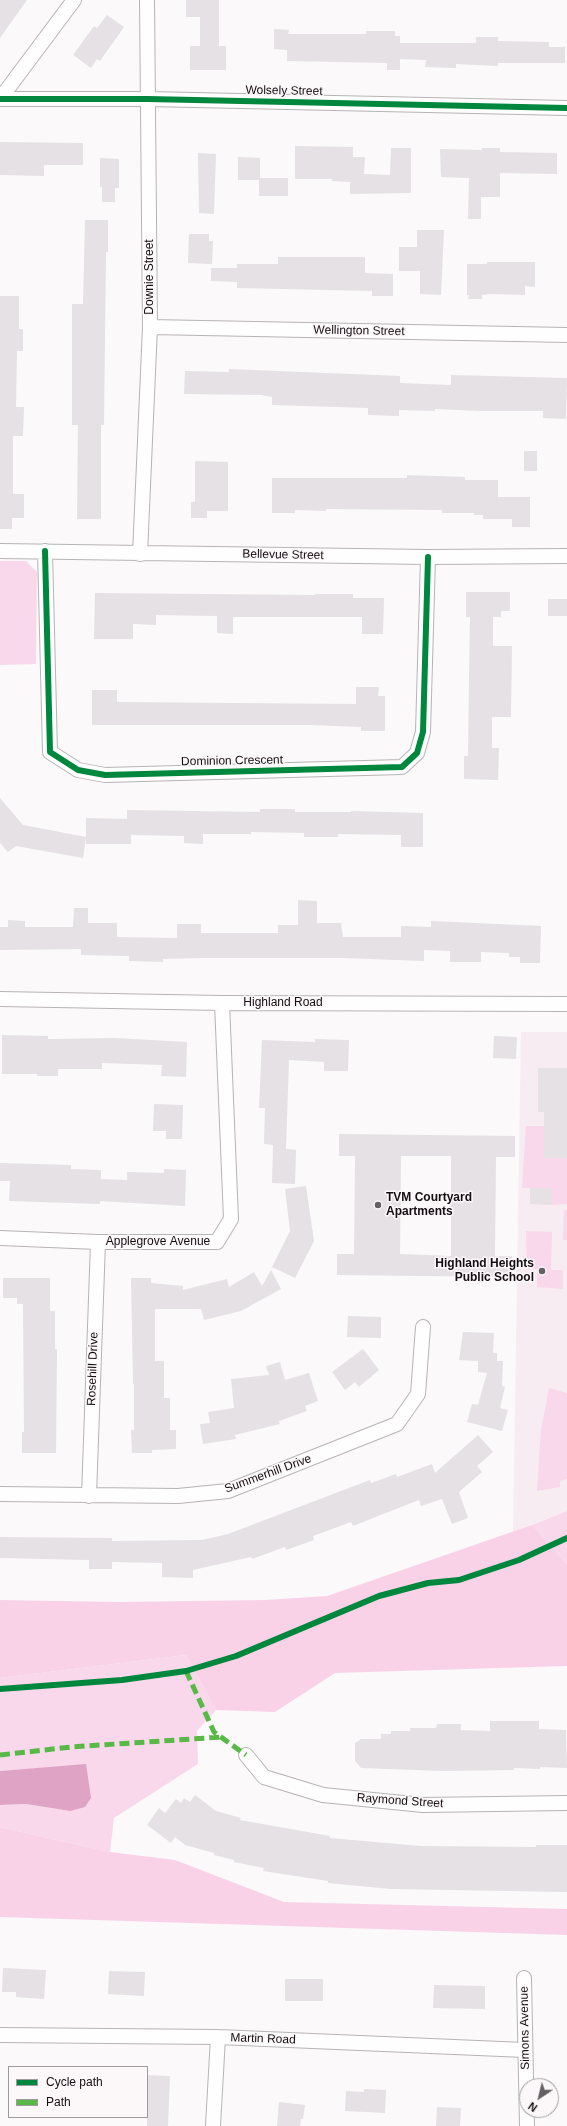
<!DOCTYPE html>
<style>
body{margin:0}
#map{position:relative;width:567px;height:2126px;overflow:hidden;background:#fbf9fa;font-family:Arial,sans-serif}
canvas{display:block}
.legend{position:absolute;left:8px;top:2066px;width:140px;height:52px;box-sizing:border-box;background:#fcf8fa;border:1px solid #9f9a9d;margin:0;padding:5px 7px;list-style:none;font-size:12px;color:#140d11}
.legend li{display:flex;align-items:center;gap:8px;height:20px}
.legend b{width:20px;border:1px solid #9f9a9d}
.north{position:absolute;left:519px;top:2078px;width:40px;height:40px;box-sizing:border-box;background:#fcf8fa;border:1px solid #9f9a9d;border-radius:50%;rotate:215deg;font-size:11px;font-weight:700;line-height:16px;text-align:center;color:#140d11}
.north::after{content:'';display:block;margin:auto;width:14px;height:18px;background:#656063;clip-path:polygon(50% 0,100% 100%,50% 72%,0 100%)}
</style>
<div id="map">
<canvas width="567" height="2126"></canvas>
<ul class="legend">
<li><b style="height:5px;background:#00873e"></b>Cycle path</li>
<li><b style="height:5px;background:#58b947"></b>Path</li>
</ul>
<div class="north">N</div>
</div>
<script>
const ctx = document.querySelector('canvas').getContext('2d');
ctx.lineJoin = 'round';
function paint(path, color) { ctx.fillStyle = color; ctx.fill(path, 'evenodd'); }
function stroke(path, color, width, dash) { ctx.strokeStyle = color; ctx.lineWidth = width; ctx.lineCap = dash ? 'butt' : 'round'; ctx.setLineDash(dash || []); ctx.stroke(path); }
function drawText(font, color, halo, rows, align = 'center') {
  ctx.font = font + ' Arial,sans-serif'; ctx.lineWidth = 3; ctx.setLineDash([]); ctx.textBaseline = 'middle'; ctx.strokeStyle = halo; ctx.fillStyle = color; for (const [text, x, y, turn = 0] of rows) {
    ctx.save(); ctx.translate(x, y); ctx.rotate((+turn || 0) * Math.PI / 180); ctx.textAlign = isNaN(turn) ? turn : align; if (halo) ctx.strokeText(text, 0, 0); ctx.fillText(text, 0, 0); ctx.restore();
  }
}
paint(new Path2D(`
 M521,1032h46v479l-54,21z`), '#f7ecf1');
paint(new Path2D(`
 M0,561h26l11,11 -1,92 -36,1z
 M526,1126h18v32h23v46l-16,1v-17h-29z
 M564,1210h3v30h-4z
 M526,1231l26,1 -1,38h12v19l-26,-2v-18h-10z
 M549,1388l18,5v86l-7,2v6l-23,4 4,-61z
 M567,1511v53l-35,-39z
 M186,1655l30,55 -19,21 1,33 -84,54 -4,34 -110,-25v-22l26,-1 44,7 15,-46 -85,6v-93z`), '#f8d8ea');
paint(new Path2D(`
 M532,1525l35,39v102l-232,7 -60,39 -59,-2 -30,-55 -186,23v-78l118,2 147,-2 62,-4z
 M0,1827l110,25 65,8 109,42 283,7v26l-567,-18z`), '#fad2e8');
paint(new Path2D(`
 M86,1764l5,34 -6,9 -15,4 -44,-7 -26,1v-34z`), '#dea3c5');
paint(new Path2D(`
 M0,0h27l-27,38z
 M186,0h33v46h7v24h-36v-24h10v-29h-14z
 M107,15l17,12 -24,34 -3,-2 -6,9 -18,-13 21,-29 3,2z
 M274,29l15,1 -1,4h78v-3h29v5h5v7h76v-6h22v4l51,1v5h16v16h-67v3l-42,-2v4l-31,-1 1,-7 -26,-1v11h-13v-7l-100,-2v-11l-13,-1z
 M0,142l83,1v22h-39v11l-44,-1z
 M295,146l58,1v10h12l-1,17 26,1 1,-27h20v45l-61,1v-12l-18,-1v-2h-37z
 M482,148h18v4l57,1v21l-57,-1v24h-19v22h-13l1,-41 -28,-1 -1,-28 42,1z
 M198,153l18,1 -2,60 -15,-1z
 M238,157l22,1v20h28v18h-29v-16h-21z
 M100,158l19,1v29h-4v14h-13v-15h-2z
 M85,220h23v32h-2l-2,173h-3v94h-24l1,-94h-6v-121h11z
 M417,230h27l-3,65 -21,-1v-23h-21v-24h18z
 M189,234h20v7h4l-1,23 -24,-1z
 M278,257h87v16l28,1v22h-21v-5l-135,-3v-6l-26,-1v-13h26v-4h41z
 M487,262h48v25l-10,-1v9l-36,-1 -7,1v4h-14l1,-4h-2v-31h20z
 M0,296h19v33h4v22h-6l-1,56h8l-1,29h-10v58h11v24h-12v11h-12z
 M229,369l171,7v7l51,2v-10l116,3 -1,41 -23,-1v-7h-62l-46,-2v2l-36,-1v6l-31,-1v-7l-96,-3v-8l-11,-2 -77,-1 1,-23 44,1z
 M524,451h13v20h-13z
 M195,461l33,1v49h-21v7h-16v-16h4z
 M407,475l58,2v3h33v17h32v30h-18v-8h-29v-4h-9v-2h-32v-3l-116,-1v2l-31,-1v3h-23v-35h135z
 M466,592h44v19h-9v6h-8v29h19l-1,71h-19v31h7l-1,32 -34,-1v-23h4l1,-78 1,-61h-4z
 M95,593l220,2v-1h38v4h31l-1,36h-21v-17h-129v17l-16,-1v-17l-61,-1v10l-23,-1v15h-39z
 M548,599h19v17h-19z
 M356,687h23l-1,9h7v35h-24v-4l-52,-2h-217v-35h25v12l239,2z
 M0,798l23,27 63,12 -3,21 -67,-12 -8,6 -8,-9z
 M260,809h35v3h56v-1l72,2v34h-22v-12l-63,-1v3h-34v-4l-53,-1v2h-48v10l-19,-1v-7l-53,-1v9h-45v-26l41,1v-9l133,2z
 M298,900l19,1v22h24l2,14h58v-11l30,1v-6l110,5 -1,37h-20v-6h-11v-4l-28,-1v10h-31v-11l-26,-1v11l-81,-3h-142l-38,1v3l-34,-1v-5l-48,-1v-6l-81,1v-23h8v-7l17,1v6h48l1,-19h14v15h29v14l60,1v-14h24v9h77v-8h20z
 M2,1035l46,1v3h5l61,-1 73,4 -1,35 -25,-1 1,-11 -60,-2v6h-44v7h-21v-2h-35z
 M494,1036l23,1 -1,22 -23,-1z
 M315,1039l34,1 -1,31h-24v-9l-35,-2 -3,89 10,1 -1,34 -23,-1 1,-38 -9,-1 1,-36h-6l3,-68 53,2z
 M538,1068h29v90h-23v-46h-6z
 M154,1104l29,1 -1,34h-16v-8h-13z
 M339,1134l176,2v21h-19l-1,99h17v21l-175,-2v-21h17l1,-98h-16zM401,1156h50v100l-51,-2z
 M0,1163l71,2v4l30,1v9l26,1v-8l37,1v-4l22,1 -1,36 -85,-5v3l-91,-3 1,-20h-10z
 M306,1186l8,55 -19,37 -23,-11 18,-36 -5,-42z
 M530,1188h22l-1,17 -21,-1z
 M271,1270l10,19 -40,22 -37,9 -3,-11h-46v52h9v37h6v32h6v19l-24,1v3h-20l-1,-23h3v-46h-1l-2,-106h20v5l32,3v4l44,-11 2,8 25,-15 8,14z
 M3,1278h47v33h5v38h2l-1,104h-34v-21h2l-1,-128h-6v-6h-14z
 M348,1316l33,1v21l-34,-1z
 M463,1332l31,1 -1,20h4v8h6l-1,25 3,1 -5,21 8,2 -6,21 -35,-9 5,-18 6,1 9,-32 -9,-1v-11l-19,-1z
 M363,1349l16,21 -20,17 -4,-5 -10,8 -13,-18z
 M280,1362l5,18 24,-7 9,28 -13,5 2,5 -28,10 1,3 -45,11 1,4 -33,5 -3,-20 10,-1 -2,-11 26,-4 -3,-29 38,-4 -3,-9z
 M478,1435l15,17 -16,14 5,6 -23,20 9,26 -16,6 -10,-25 -21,7 -2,-6 -66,26 -2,-4 -38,14 1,4 -28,10 -1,-3 -33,12 -1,-2 -58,13v8l-31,-1v-14l-50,-1v7h-23v-9l-89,-2v-21l112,1v3l90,-1 26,-6 142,-54 1,3 25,-9 1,3 35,-13 3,9z
 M490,1721h49v8l27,1 1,38 -27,-1v2l-26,-1v2l-71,1 -82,-3 -6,-7v-18l6,-4h20v-5h10v-3h19v-3h26l1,-4h24v6l29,1z
 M195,1795l21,16 25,7 -1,2 90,16v2l91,8 115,1v-2h31v47l-176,-3 -63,-6v-2l-65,-10 1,-3 -30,-6v-2l-20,-5v-2l-29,-8 -10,-8 -4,6 -24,-18 12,-17 6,5 11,-14 5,4 3,-5 6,4z
 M3,1968l43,2 -2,29 -28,-2v-5h-14z
 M109,1971l36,1 -1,24 -36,-2z
 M285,1979h38v22h-38z
 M434,1985l51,1v23l-52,-1z
 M147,2075l23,1 -2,50h-21z
 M364,2089l22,1 -1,23 -40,-2 1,-20 18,1z
 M279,2102l26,3 -2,14h-2l-1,7h-23z
 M437,2107l24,1 -1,18h-24z`), '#e6e1e4');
const minor = new Path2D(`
 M0,99h148l419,9
 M0,99l74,-99
 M150,327l417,8
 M0,551l428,6 139,-1
 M45,551l5,201 28,18 27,5 297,-8 15,-14 6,-21 5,-175
 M140,554l10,-227 -3,-327
 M0,999l222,4 345,1
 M0,1238l98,4h119l14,-23 -9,-216
 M0,1494l178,2 50,-5 169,-67 21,-30 5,-67
 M89,1496l9,-254
 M246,1755l18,22 59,18 100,10 144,-2
 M524,1978l3,148
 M0,2035l218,2 307,13
 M213,2126l5,-89`);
stroke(minor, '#b8b3b6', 16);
stroke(minor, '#fefefe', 14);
stroke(new Path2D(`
 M186,1671l28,61 32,23
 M0,1755l71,-8 151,-10`), '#58b947', 5, [10, 5]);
stroke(new Path2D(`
 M0,99h148l419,9
 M45,551l5,201 28,18 27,5 297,-8 15,-14 6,-21 5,-175
 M0,1689l122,-9 64,-9 50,-15 143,-60 49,-13 31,-3 60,-20 48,-22`), '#00873e', 6);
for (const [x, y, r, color] of [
 [378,1205,4,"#656063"],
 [542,1271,4,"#656063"]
]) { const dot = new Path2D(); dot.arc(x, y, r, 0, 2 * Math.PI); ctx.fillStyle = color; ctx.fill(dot); stroke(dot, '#fcf8fa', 1.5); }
drawText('12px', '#140d11', '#fcf8fa', [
 ["Wolsely Street",284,91,1],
 ["Downie Street",150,277,-90],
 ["Wellington Street",359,331,1],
 ["Bellevue Street",283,555,1],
 ["Dominion Crescent",232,761,-1],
 ["Highland Road",283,1003],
 ["Applegrove Avenue",158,1242],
 ["Rosehill Drive",93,1369,-88],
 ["Summerhill Drive",268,1474,-20],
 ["Raymond Street",400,1801,4],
 ["Simons Avenue",525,2028,-91],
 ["Martin Road",263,2039,2]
]);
drawText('bold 12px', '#140d11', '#fcf8fa', [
 ["TVM Courtyard",386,1198],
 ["Apartments",386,1212],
 ["Highland Heights",534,1264,"right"],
 ["Public School",534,1278,"right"]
], 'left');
</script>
